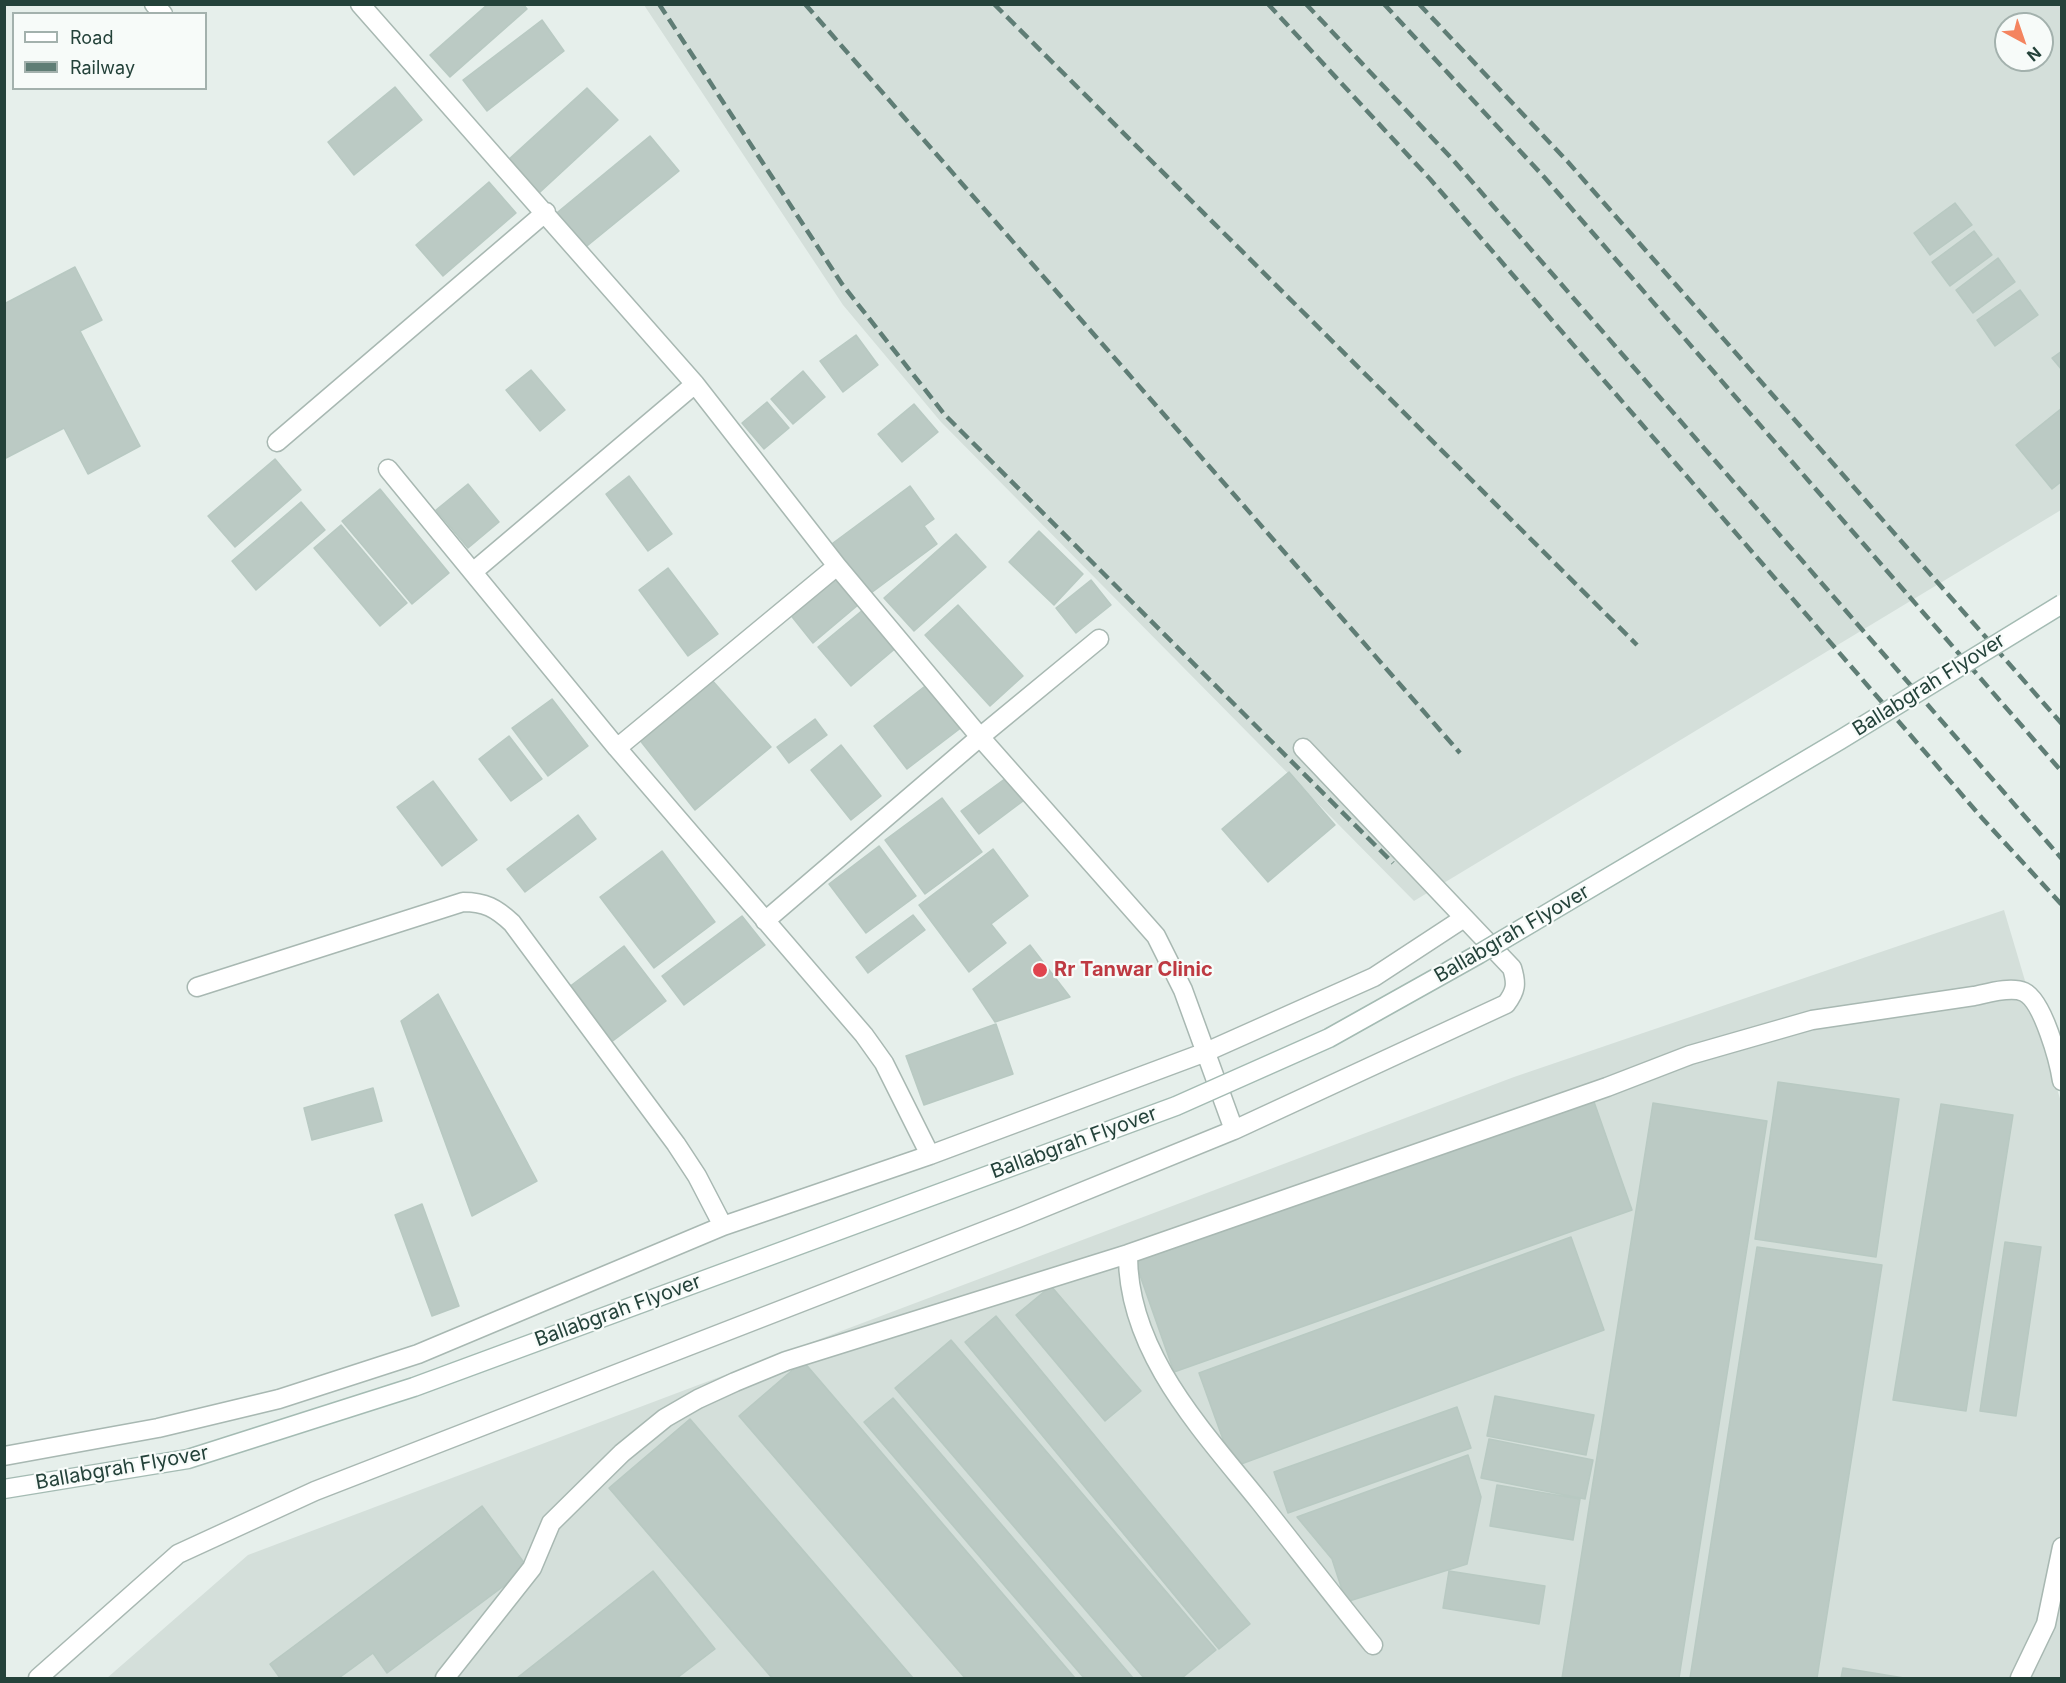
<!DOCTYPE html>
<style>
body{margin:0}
#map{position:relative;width:2066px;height:1683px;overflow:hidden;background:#e6efeb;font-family:Inter,sans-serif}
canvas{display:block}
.frame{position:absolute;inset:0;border:6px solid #24423a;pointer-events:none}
.legend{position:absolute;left:12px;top:12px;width:195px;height:78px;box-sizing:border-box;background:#f7fbf9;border:2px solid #a3b1ad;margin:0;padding:8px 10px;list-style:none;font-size:18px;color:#24423a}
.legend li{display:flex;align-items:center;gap:12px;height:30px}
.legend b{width:30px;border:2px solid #a3b1ad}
.north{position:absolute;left:1994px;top:12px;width:60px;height:60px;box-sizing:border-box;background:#f7fbf9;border:2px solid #a3b1ad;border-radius:50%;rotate:140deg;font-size:16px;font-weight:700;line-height:24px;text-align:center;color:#24423a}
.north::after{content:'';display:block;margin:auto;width:21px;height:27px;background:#f4845f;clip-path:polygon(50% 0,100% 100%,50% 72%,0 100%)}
</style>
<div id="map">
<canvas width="2066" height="1683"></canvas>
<div class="frame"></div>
<ul class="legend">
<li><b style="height:8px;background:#fff"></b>Road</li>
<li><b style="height:8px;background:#5f7d75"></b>Railway</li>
</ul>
<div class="north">N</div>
</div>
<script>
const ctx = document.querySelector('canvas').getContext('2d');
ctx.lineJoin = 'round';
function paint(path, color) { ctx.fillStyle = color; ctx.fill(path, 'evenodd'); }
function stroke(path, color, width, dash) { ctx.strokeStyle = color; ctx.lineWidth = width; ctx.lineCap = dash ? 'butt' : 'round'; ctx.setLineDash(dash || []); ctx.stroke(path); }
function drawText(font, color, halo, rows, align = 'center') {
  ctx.font = font + ' Inter,sans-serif'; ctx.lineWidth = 4.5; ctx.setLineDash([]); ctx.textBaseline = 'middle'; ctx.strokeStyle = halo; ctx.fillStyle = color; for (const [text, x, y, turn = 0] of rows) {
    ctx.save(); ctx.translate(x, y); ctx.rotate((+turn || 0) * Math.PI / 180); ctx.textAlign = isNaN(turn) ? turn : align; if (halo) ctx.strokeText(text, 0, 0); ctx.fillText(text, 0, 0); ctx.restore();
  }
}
paint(new Path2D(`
 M644,5h1417v505l-647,391 -473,-479 -98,-117zM2006,24h36v36h-36z
 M2004,910l57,192v576h-1954l141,-123 1266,-478z`), '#d4dfda');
const building = new Path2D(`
 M488,4h35l4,5 -77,68 -20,-22z
 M542,20l22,31 -77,60 -24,-31z
 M395,87l27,33 -68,55 -26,-33z
 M587,88l31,32 -79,73 -31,-33z
 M650,136l29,35 -97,79 -29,-34z
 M489,182l27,31 -73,63 -27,-31z
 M1955,203l17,22 -42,30 -16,-22z
 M1974,231l18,24 -42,31 -18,-24z
 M1998,258l17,24 -42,31 -17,-23z
 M75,267l27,53 -22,11 60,115 -52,28 -24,-46 -60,31v-155z
 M2020,290l18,25 -43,31 -18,-26z
 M856,335l22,30 -35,27 -23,-31z
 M2062,351v19l-10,-12z
 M531,370l34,40 -25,21 -34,-41z
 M803,371l22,26 -32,27 -22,-25z
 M767,402l22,26 -25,21 -22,-26z
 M914,404l24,28 -36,30 -24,-28z
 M2062,408v73l-10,8 -36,-44z
 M275,459l26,31 -66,57 -27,-31z
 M629,476l43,58 -24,17 -42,-57z
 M468,484l31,38 -31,26 -32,-38z
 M910,486l24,33 -10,7 13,18 -70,52 -38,-50z
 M380,489l69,84 -37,31 -70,-83z
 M301,502l24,28 -69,60 -24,-29z
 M341,525l66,78 -27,23 -66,-78z
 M1039,531l44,43 -29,31 -45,-43z
 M956,534l30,33 -72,64 -30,-33z
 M668,568l50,66 -30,22 -49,-66z
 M832,576l26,29 -45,38 -24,-30z
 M1091,580l20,25 -35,28 -20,-25z
 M958,605l65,71 -33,30 -65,-71z
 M864,609l33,38 -46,39 -33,-39z
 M711,679l60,68 -76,63 -56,-71z
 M929,683l33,44 -55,42 -33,-43z
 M552,699l36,47 -40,30 -36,-48z
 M815,719l12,16 -38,28 -12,-16z
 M509,736l33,43 -31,22 -32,-42z
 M841,745l40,51 -30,24 -40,-50z
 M1289,772l46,53 -67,57 -46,-53z
 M1006,778l17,23 -44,33 -18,-23z
 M433,781l44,59 -35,26 -45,-59z
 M942,798l40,54 -57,42 -40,-54z
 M578,815l18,24 -71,53 -18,-23z
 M879,846l37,50 -50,37 -37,-49z
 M993,849l35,47 -37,28 15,19 -37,29 -50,-67z
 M662,851l53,71 -61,46 -54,-71z
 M913,915l12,15 -57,43 -12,-16z
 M742,916l23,29 -81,60 -22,-29z
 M1030,945l40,52 -75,25 -22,-33z
 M624,946l42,55 -60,45 -41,-56z
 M438,994l99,187 -65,35 -71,-195z
 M996,1024l17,50 -89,31 -18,-49z
 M1778,1082l121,17 -23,158 -121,-18z
 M373,1088l9,33 -70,19 -8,-32z
 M1593,1099l39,111 -458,162 -39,-111z
 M1653,1103l114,18 -88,557h-117z
 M1941,1104l72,11 -47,296 -73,-11z
 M422,1204l37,102 -27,10 -37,-101z
 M1571,1237l33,93 -371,137 -34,-94z
 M2005,1242l36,5 -25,169 -36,-5z
 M1757,1247l125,18 -65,413h-127z
 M1051,1286l90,105 -36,30 -89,-106z
 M996,1316l254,308 -31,25 -254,-307z
 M951,1340l265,310 -34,28h-38l-249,-290z
 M803,1361l272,317h-110l-226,-262z
 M1495,1396l99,19 -8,40 -99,-19z
 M893,1398l240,280h-49l-220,-256z
 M1457,1407l14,41 -183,65 -14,-41z
 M690,1419l223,259h-141l-163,-190z
 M1489,1439l104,21 -8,39 -104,-21z
 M1468,1455l13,42 -14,67 -121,38 -14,-43 -35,-42z
 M1497,1485l83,14 -7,41 -83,-14z
 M482,1506l46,62 -141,105 -14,-20 -34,25h-59l-10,-14z
 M653,1571l62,78 -38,29h-160z
 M1449,1571l96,15 -6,38 -96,-16z
 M1843,1668l61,10h-63z`);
paint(building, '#bbcac4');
stroke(building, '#b8c9c2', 1.5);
const service = new Path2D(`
 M1128,1254c-1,98 75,177 132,248 38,48 75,96 113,143
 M445,1678l87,-110 19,-45 71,-70 43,-35 33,-19 37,-17 51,-21 342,-107 479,-167 83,-32 122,-35 162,-24c14,-3 37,-10 50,-4 19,9 35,69 38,89
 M2020,1678l26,-54 16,-77`);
const minor = new Path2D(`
 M154,4l9,10
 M360,4l335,380 142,182 143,171 176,199 27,54 51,140
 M277,442l269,-230
 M388,469l229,279 247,287 20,28 46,92
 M474,571l221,-187
 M617,748l220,-182
 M765,921l215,-184 119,-98
 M197,987l266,-85c22,0 33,6 49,21l164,221 21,32 26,50
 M4,1456l154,-28 121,-29 139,-45 305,-128 207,-71 276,-103 168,-75 90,-59
 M38,1678l140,-124 137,-63 703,-273 216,-88 272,-126c10,-13 11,-20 6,-36l-209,-220`);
stroke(service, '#a8b8b2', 21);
stroke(minor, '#a8b8b2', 21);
stroke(service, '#fff', 18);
stroke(minor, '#fff', 18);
stroke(new Path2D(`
 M659,4l183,280 103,131 448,448
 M805,4l655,749
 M994,4l643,641
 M1268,4l162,175 552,639 80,87
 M1306,4l148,157 608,698
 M1384,4l161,174 517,594
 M1419,4l149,158 494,562`), '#5f7d75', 4.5, [12, 6]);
const secondaryBridge = new Path2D(`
 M4,1489l184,-30 226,-72 762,-281 153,-68 150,-84 361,-214 222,-136`);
stroke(secondaryBridge, '#a4bbb3', 21, []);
stroke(secondaryBridge, '#fff', 18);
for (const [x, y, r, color] of [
 [1040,970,8,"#e0444e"]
]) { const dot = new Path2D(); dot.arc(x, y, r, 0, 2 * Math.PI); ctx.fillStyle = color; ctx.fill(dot); stroke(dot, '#f7fbf9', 2); }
drawText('20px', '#24423a', '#f7fbf9', [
 ["Ballabgrah Flyover",1929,685,-32],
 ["Ballabgrah Flyover",1512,934,-30],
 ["Ballabgrah Flyover",1074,1143,-20],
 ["Ballabgrah Flyover",618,1311,-20],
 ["Ballabgrah Flyover",122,1468,-10]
]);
drawText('bold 20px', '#be3a42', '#f7fbf9', [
 ["Rr Tanwar Clinic",1054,970]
], 'left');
</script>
